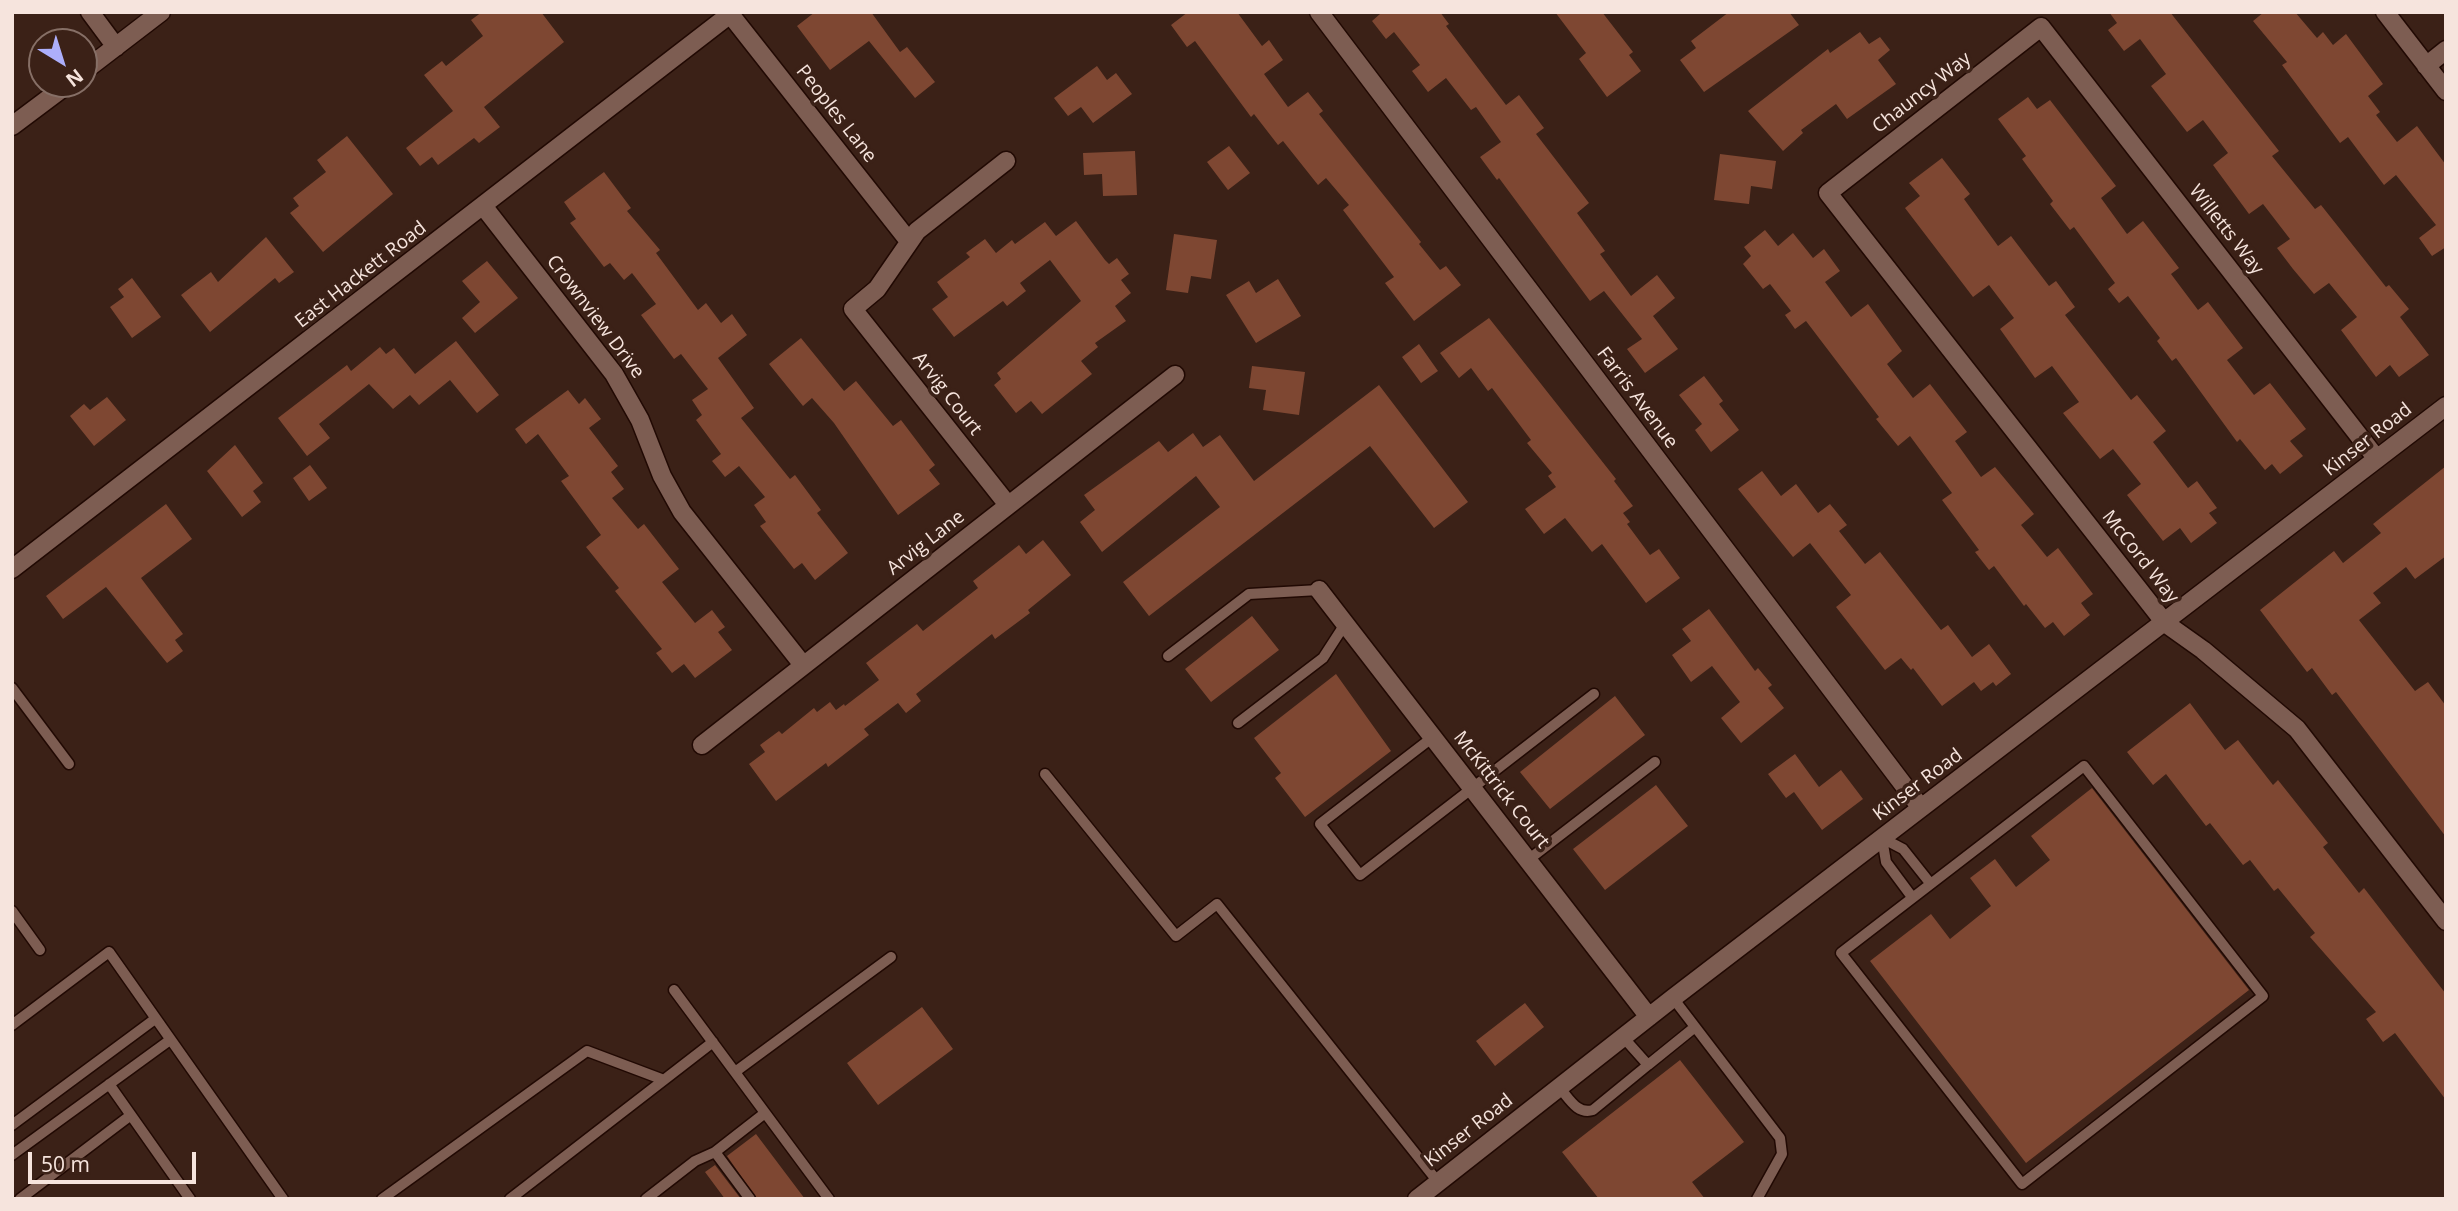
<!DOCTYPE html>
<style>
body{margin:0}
#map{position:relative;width:2458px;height:1211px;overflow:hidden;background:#3b2117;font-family:"Open Sans",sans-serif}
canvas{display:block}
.frame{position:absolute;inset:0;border:14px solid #f6e4dd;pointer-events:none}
.north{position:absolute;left:28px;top:28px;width:70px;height:70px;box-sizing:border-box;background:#3b2117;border:2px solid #866f66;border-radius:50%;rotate:142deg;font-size:19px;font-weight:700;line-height:28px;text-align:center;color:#f6e4dd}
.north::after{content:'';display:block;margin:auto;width:24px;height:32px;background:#adaffb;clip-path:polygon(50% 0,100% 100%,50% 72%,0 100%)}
.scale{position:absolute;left:28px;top:1152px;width:168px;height:32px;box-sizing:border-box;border:4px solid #f6e4dd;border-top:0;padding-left:9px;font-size:21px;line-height:24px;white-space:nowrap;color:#f6e4dd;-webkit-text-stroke:5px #3b2117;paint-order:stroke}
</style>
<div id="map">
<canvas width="2458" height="1211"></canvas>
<div class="frame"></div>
<div class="north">N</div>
<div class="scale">50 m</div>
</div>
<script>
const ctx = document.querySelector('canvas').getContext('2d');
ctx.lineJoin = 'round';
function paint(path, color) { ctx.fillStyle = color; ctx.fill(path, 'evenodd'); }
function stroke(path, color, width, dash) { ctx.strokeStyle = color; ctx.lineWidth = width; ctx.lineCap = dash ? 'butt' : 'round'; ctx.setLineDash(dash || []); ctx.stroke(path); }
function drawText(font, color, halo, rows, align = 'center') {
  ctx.font = font + ' "Open Sans",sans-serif'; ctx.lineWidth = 7; ctx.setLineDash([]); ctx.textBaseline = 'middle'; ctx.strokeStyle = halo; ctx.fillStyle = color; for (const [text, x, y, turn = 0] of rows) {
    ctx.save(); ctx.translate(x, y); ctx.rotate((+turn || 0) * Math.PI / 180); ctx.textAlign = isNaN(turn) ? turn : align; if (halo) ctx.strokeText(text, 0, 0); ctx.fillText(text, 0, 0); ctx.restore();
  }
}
paint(new Path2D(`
 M482,12h59l23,30 -80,65 16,20 -21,16 -5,-5 -36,27 -6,-8 -12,9 -14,-18 47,-37 -29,-36 18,-14 4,5 37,-30 -12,-16z
 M815,12h56l29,40 7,-5 28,35 -20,16 -46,-57 -39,29 -33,-44z
 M1188,12h49l25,34 7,-6 14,20 -19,14 24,33 20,-15 15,19 -4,3 102,128 -2,2 21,26 6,-4 15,19 -47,36 -29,-38 9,-6 -51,-67 6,-5 -23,-27 -8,7 -35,-44 -5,4 -24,-31 -3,3 -56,-76 -8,6 -16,-22z
 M1379,12h61l9,12 -3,2 60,79 13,-10 25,33 -8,6 53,69 -12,10 28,38 -5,3 31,42 26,-21 18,23 -22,18 25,33 -33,24 -18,-24 15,-10 -38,-48 -14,10 -91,-123 -2,2 -17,-23 21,-15 -25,-35 -5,3 -25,-32 -18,14 -16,-21 8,-6 -26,-33 -8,7 -14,-18 8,-7z
 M1555,12h47l31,40 -4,3 12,16 -34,26 -28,-38 7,-6z
 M1729,12h60l10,13 -95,67 -24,-32 16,-12 -5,-7z
 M2109,12h61l109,139 -7,5 43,53 6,-4 65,82 3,-2 20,24 -9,8 29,38 -30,22 -9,-12 -14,12 -35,-47 16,-13 -28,-34 -15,11 -21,-25 -16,-21 13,-9 -27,-35 -14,10 -36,-49 15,-12 -25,-33 -16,12 -36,-46 15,-12 -26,-35 -16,12 -16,-21 9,-7z
 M2264,12h31l22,26 6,-6 10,13 13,-11 37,50 -15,12 12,16 -4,3 21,27 20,-16 29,39v82l-14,9 -13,-18 17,-13 -40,-50 -12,10 -36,-48 -8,6 -58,-78 5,-3 -34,-41z
 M1860,32l9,12 11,-7 10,13 -12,10 18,24 -49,35 -11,-15 -35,26 2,3 -20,18 -35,-40 80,-62 2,4z
 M1097,66l10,14 9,-7 16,21 -39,29 -12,-16 -13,9 -14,-18z
 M2028,97l9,12 13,-9 66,86 -15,12 26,36 16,-13 36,47 -8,6 27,36 10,-8 35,46 -16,12 27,35 16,-12 36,46 -16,12 13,15 -23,18 -8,-10 -7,6 -25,-31 -3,3 -61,-84 -4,3 -15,-20 3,-3 -32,-42 -9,7 -11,-14 7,-6 -41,-56 -4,3 -20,-26 3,-3 -31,-42 4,-3 -28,-37z
 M347,136l46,58 -70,58 -33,-39 9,-7 -6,-8 33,-26 -9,-12z
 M1229,146l21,27 -22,17 -21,-28z
 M1135,151l2,44 -34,1 -1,-22 -18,1 -1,-22z
 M1720,154l56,7 -4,28 -21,-3 -2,18 -35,-4z
 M1942,158l28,36 -6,5 34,47 13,-10 38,50 7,-5 19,26 -10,8 66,85 6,-5 29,36 -13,11 35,46 9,-7 20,27 -8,5 8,10 -26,20 -11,-15 -17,13 -36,-46 14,-11 -28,-35 -13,10 -37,-46 16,-11 -27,-36 -17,12 -35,-49 14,-11 -25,-33 -16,12 -68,-89 15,-12 -11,-13z
 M604,172l27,36 -4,3 33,39 -4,3 42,57 8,-7 15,20 11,-9 15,21 -29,23 36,50 -13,10 49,61 5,-4 26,35 -4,3 31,40 -33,27 -13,-17 -8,6 -34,-43 6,-4 -12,-17 11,-8 -26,-31 -14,11 -13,-16 9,-7 -25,-34 6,-5 -10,-15 16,-11 -27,-35 -7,5 -33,-44 15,-11 -24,-31 -8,7 -14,-17 -6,4 -34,-44 6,-4 -12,-17z
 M1076,221l29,39 4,4 8,-6 12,16 -8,6 10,13 -16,13 11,15 -31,22 3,4 -17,14 11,13 -50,40 -11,-13 -15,12 -22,-28 7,-6 -4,-6 84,-72 -31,-41 -30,23 6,8 -19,15 -4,-5 -49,36 -22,-28 16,-12 -11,-15 33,-25 -4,-4 19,-14 11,14 16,-13 3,4 30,-22 11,14z
 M1765,230l13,16 15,-13 20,25 11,-9 16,22 -15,11 26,35 17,-13 34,47 -15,13 26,34 17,-14 37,48 -12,9 26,36 14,-10 39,47 -13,11 26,32 11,-9 35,46 -12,9 9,12 -26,21 -11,-14 -8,6 -19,-24 -2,2 -30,-40 -5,4 -14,-18 4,-2 -37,-50 10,-7 -42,-57 -12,10 -22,-27 3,-2 -73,-96 -11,8 -10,-14 6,-4 -21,-27 -7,5 -20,-25 8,-8 -7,-9z
 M1174,234l43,6 -6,39 -20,-3 -3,17 -22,-3z
 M266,237l28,35 -15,11 -4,-5 -65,54 -29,-37 30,-23 7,10z
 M487,261l31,37 -43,35 -13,-15 18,-16 -18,-21z
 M132,278l29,39 -29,21 -22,-31 14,-10 -6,-8z
 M1278,279l23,37 -45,27 -30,-48 23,-14 7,12z
 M1489,318l127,161 -2,2 19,25 -10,7 7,9 -3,2 23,31 9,-6 21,29 -34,25 -44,-59 -10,8 -27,-34 -21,16 -19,-25 31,-22 -8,-11 4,-3 -25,-30 4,-3 -39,-52 -4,3 -17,-23 -12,10 -19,-25z
 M801,338l43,53 12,-10 37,45 8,-6 34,45 -6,5 11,14 -42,31 -64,-92 -22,-25 -9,8 -34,-42z
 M456,341l43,54 -22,18 -27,-33 -31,25 -9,-10 -17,14 -24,-25 -50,40 11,14 -23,18 -29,-38 69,-53 4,6 29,-24 6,7 8,-6 21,26z
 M1419,344l19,27 -17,12 -19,-26z
 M1252,366l53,6 -6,43 -36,-5 3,-20 -17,-2z
 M1704,376l19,25 -4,3 20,26 -28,22 -16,-22 7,-6 -23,-29z
 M1379,385l89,117 -34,26 -64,-82 -221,170 -26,-34 97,-75 -24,-31 -94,76 -22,-30 15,-12 -11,-15 75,-54 9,11 25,-19 10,14 17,-12 34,46z
 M568,390l11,14 6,-6 16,21 -12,9 29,38 -7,6 13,17 -12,9 26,31 6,-5 35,45 -17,13 33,41 17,-13 13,17 -7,5 14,18 -37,28 -11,-14 -12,9 -16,-20 6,-4 -47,-58 4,-3 -33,-41 15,-12 -40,-54 8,-5 -31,-42 -12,10 -11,-15z
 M107,397l19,23 -32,26 -24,-30 14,-12 6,6z
 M235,445l28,38 -10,8 8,11 -19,15 -35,-46z
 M310,465l17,23 -18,13 -16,-23z
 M2446,466v90l-31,23 -9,-12 -33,26 8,10 -22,17 56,71 13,-9 18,24v131l-110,-145 -4,3 -20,-27 -5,4 -47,-62 74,-59 9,12 38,-30 -8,-9z
 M1762,471l19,25 15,-12 22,29 12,-9 17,21 -8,6 26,33 15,-12 61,78 7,-5 24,32 17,-13 22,30 -15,12 -3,-4 -12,9 -7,-9 -32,24 -29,-38 -2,2 -10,-12 -16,12 -49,-63 15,-12 -41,-52 -17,14 -55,-68z
 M166,504l26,35 -51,39 42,56 -8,6 8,11 -16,12 -61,-76 -43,32 -17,-23z
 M1043,540l28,35 -43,35 2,3 -35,26 -3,-5 -76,60 5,7 -15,12 -8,-10 -34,26 5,6 -41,32 -2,-4 -50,38 -27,-37 16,-12 -5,-7 19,-14 3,3 32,-26 3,4 13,-10 6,8 8,-6 1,2 34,-26 -13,-17 51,-39 6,7 55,-43 -5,-7 46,-36 7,9z
 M1709,609l46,62 3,-3 14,17 -4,3 16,20 -43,35 -20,-25 19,-16 -28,-36 -21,16 -19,-27 19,-14 -9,-12z
 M1252,616l27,34 -68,52 -26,-33z
 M1336,674l55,77 -86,66 -30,-39 6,-5 -27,-35z
 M1615,696l30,39 -95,74 -30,-37z
 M2190,703l35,47 13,-10 35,45 5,-5 50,63 -5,4 36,46 5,-5 82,106v106l-51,-67 -12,9 -17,-23 10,-7 -66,-75 5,-4 -37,-45 -4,3 -24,-31 -7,5 -33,-42 -4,3 -40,-52 -13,11 -26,-33z
 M1795,754l24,33 22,-17 22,29 -41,31 -28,-38 -8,6 -18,-24z
 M1656,785l32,41 -83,64 -32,-41z
 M2092,788l157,202 -223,173 -156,-202 61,-47 19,25 41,-33 -21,-28 25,-19 21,28 34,-27 -19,-24z
 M1525,1003l19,24 -49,39 -19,-25z
 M922,1007l31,42 -75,56 -31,-42z
 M1680,1060l64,82 -52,40 13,17h-106l-37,-47z
 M756,1134l49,65h-48l-30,-43z
 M715,1165l26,34h-16l-20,-27z`), '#7e4732');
const lane = new Path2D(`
 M1168,656l81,-62 70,-4
 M12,688l57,76
 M1238,723l85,-65 22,-34
 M1433,737l-113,87 40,51 234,-181
 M2084,766l179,230 -241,188 -181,-231z
 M1045,774l131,162 41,-32 221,278
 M1882,838l4,24 26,35
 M1882,838l21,11 27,34
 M1528,860l127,-98
 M12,911l28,39
 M674,990l155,209
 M1673,998l107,140 2,16 -25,45
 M12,1025l97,-73 174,247
 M1648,1065l47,-38
 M735,1072l156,-115
 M109,1084l81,115
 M1559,1087c10,11 18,28 34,23l55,-45 -25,-28
 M12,1125l143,-106
 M12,1155l158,-115
 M20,1199l111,-84
 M382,1199l205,-148 77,29
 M510,1199l203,-157
 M646,1199l49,-38 20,-9
 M750,1199l-35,-47 50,-39`);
const street = new Path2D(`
 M90,12l26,35
 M1319,12l602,796
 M2385,12l61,79
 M730,14l178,226
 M2426,66l20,-16
 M84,71l77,-59
 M12,126l56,-42
 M1006,161l-89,70 -40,58 -24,20 155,196
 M484,207l130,167 26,46 22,56 20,36 121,153
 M2377,459l-336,-432 -213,166 337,430 38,27 94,79 149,192
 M12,569l721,-557
 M1319,590l330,427
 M702,745l473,-370
 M1417,1199l256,-201 773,-592`);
stroke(lane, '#210903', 13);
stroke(street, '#210903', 21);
stroke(lane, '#7d5d52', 10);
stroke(street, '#7d5d52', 18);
drawText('19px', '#f6e4dd', '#3b2117', [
 ["Chauncy Way",1922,93,-38],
 ["Peoples Lane",836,114,52],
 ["Willetts Way",2226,230,52],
 ["East Hackett Road",361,275,-38],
 ["Crownview Drive",595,317,53],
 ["Arvig Court",947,394,52],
 ["Farris Avenue",1637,398,53],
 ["Kinser Road",2368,440,-38],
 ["Arvig Lane",926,543,-38],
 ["McCord Way",2140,557,52],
 ["Kinser Road",1918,785,-37],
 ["McKittrick Court",1501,790,52],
 ["Kinser Road",1469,1131,-38]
]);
</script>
